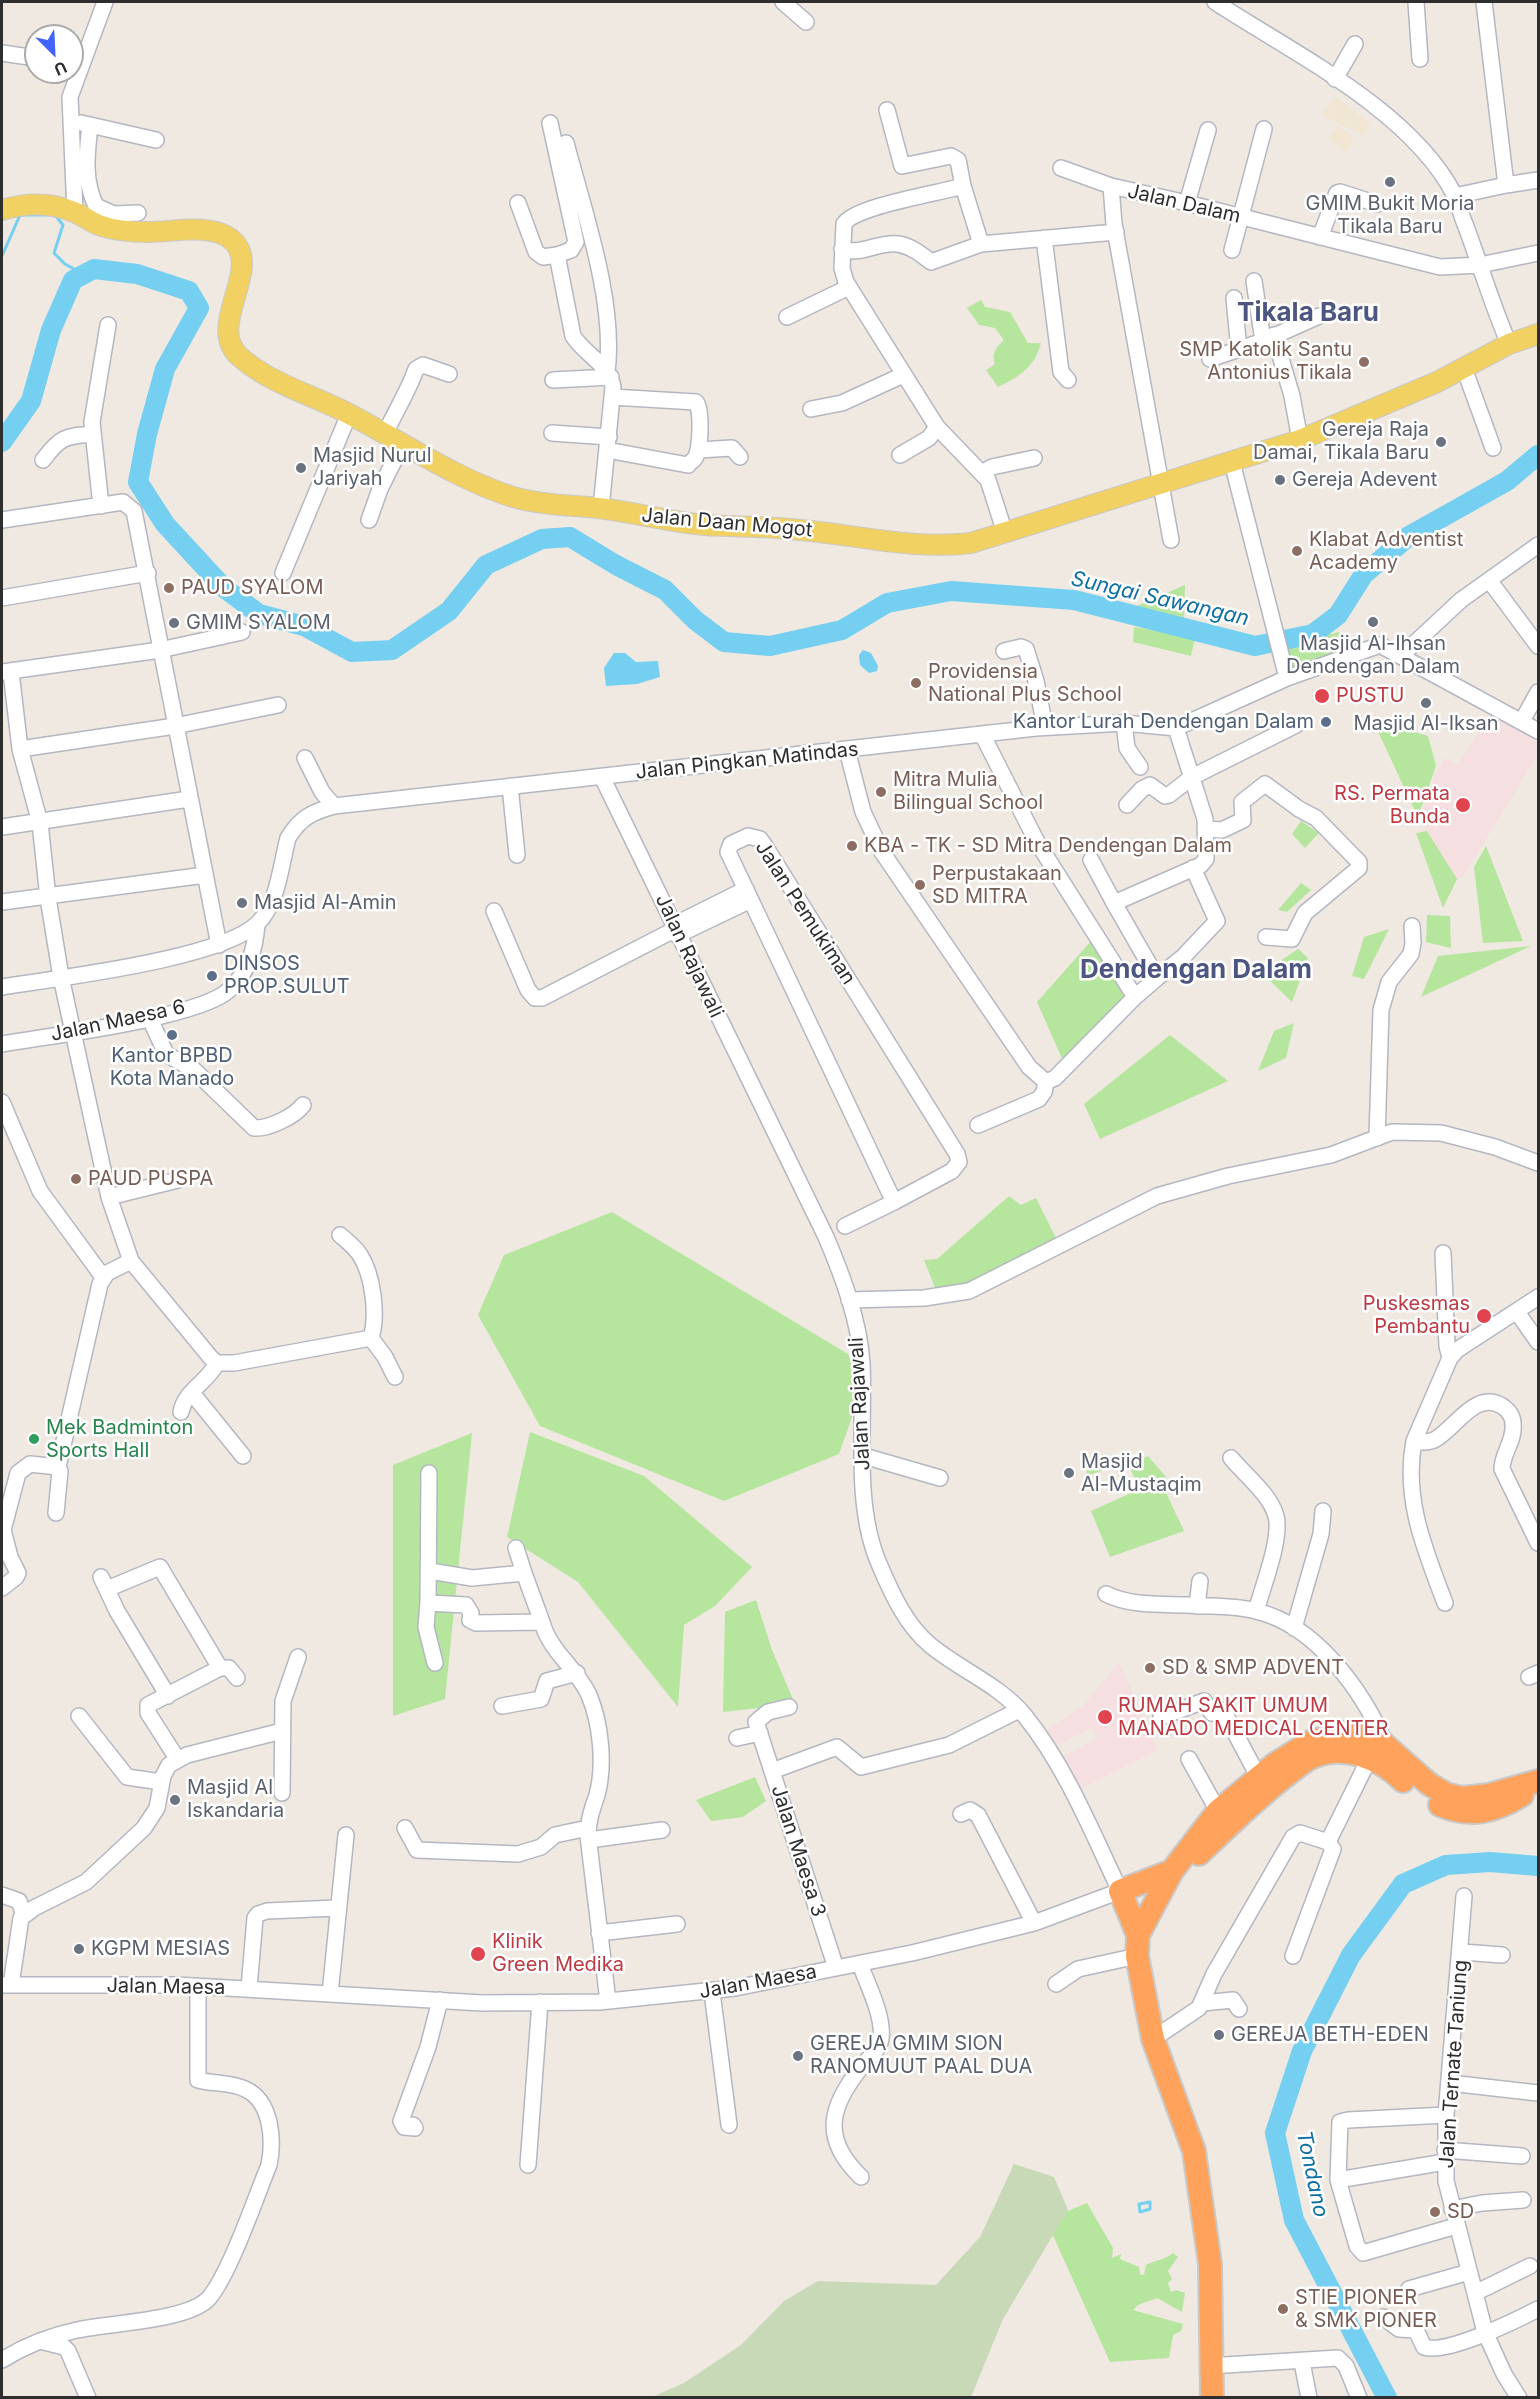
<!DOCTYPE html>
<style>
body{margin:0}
#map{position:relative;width:1540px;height:2399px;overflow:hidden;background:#efe9e1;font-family:Inter,sans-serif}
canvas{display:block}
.frame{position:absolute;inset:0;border:3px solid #2e2e2e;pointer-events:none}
.north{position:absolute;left:24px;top:24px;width:60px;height:60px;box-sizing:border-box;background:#fff;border:2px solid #ababab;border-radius:50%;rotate:156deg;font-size:16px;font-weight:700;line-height:24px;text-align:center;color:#2e2e2e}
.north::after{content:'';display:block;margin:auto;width:21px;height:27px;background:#4264fb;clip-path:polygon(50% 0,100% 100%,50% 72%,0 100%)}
</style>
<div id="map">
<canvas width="1540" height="2399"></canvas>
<div class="frame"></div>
<div class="north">U</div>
</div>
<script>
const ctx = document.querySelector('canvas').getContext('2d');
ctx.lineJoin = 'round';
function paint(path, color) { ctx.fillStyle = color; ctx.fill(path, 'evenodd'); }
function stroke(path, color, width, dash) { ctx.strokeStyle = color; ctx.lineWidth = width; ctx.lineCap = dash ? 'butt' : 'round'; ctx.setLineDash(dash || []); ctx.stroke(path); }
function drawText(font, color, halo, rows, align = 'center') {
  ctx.font = font + ' Inter,sans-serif'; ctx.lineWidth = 5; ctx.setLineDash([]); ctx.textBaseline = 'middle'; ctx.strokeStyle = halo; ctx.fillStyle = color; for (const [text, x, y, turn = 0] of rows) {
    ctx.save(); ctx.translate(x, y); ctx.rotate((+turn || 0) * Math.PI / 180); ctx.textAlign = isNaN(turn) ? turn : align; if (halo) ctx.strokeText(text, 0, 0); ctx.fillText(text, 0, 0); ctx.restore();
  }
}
paint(new Path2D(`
 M1336,97l35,28 -8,10 -42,-20z
 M1338,126l16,12 -8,14 -17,-13z`), '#f0e6d1');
paint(new Path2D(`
 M1490,715l48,27v13l-76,123 -10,1 -21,-36 -9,-24 4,-20 9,-24 10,-17 12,6z
 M1119,1662l39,88 -82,41 -19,-31 41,-22 -7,-10 -40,20 -9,-15 42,-28z`), '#f5dfe0');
paint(new Path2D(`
 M981,300l4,7 25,5 18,31h13c-7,25 -21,33 -43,44l-12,-17 9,-6c-4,-10 1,-17 9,-24l-9,-12 -16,-3 -12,-17z
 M1185,585l-1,36 -52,-13z
 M1134,627l61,10 -4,19 -58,-14z
 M1339,632l12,14 -60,27 -7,-28z
 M1373,721l55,15 8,30 -18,51z
 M1301,821l18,12 -14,15 -13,-14z
 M1427,831l30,48 -14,29 -27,-75z
 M1486,846l37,95 -40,2 -9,-76z
 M1301,883l10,7 -24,22 -9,-2z
 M1427,915l23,1 1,32 -25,-6z
 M1389,929l-25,50 -12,-3 12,-39z
 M1092,940l37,58 -65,65 -27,-61z
 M1531,946l-110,51 17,-41z
 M1298,949l10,9 -16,44 -30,-29z
 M1294,1023l-8,35 -28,13 16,-40z
 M1170,1035l58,46 -128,58 -16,-35z
 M1009,1196l12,9 15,-7 21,42 -45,29 -74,26 -14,-35 13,-1z
 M612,1212l236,142 14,35 -23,65 -115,47 -184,-75 -62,-111 26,-60z
 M530,1432l114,44 108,91 -37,39 -31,19 -6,82 -100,-125 -71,-45z
 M472,1433l-27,266 -52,17v-251z
 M1096,1454l7,16 -16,6 -1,-18z
 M1148,1456l18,21 -27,11 -10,-22z
 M1160,1480l24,51 -74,26 -19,-46z
 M756,1600l16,50 23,54 -72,8 2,-100z
 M755,1777l11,24 -23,16 -32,4 -15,-21z
 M1087,2203l26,45 -1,10 9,-4 -1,5 19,8 1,7 4,1 2,-10c10,-5 18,-5 27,-12l5,4 -10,14 4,8 -4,4 3,9 5,-2 9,3 -3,19 -25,-14 -19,7 -5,5 50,14 -2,7 -8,4 -4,23 -59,4 -64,-142z`), '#b6e59e');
paint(new Path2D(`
 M1014,2164l40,13 14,33 -65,109 -32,78h-319l32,-14 57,-38 43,-44 34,-20 118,4 44,-48z`), '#c8d9b8');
paint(new Path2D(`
 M863,650l8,3 7,13 -1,5 -8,2 -9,-8 -1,-10z
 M614,653h11l11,9 22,-1 2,16 -23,7 -31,2 -2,-18z`), '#75cff0');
stroke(new Path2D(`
 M2,256l18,-41h35l8,10 -9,28 11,11 18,10
 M1150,2202v7l-10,3 -1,-8z`), '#75cff0', 3);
stroke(new Path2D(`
 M2,442l29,-41 20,-71 22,-50 21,-11 43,5 52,17 10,17 -34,61 -18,65 -9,48 27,42 59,64 35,26 45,12 48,26 40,-2 57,-39 37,-46 56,-26 28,-2 46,28 49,25 30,30 29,22 46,4 72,-16 45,-27 64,-12 123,9 181,46 58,-12 25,-19 26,-41 45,-38 98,-55 31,-26
 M1387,2398l-93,-178 -19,-87 27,-82 49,-96 52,-71 43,-19 44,-3 48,4`), '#75cff0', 20);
const minor = new Path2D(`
 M783,2l23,20
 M1215,2c78,51 195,108 239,192 5,10 7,21 11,30 15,40 27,81 44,120
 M1416,2l4,57
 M1484,2l22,183 32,-5
 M2,53l34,5
 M1335,79l20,-35
 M887,110l15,56 49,-10 7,4 5,26 18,58
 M81,123l75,17
 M550,123l26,119 -5,8 -14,5 16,81c12,19 36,28 40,51l-12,121
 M90,125c-3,29 -7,54 6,81l18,8 24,-1
 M566,143c18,69 50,159 41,229
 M1061,168l50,18
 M963,186c-23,7 -108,20 -119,38l-2,44 4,14 91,145 51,53 17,53
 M1455,196l51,-11
 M518,203l18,49 7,5 14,-2
 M1187,203l21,-73
 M75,212l-5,-115 35,-95
 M1320,237l17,-44 3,-1 37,12
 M1044,238l17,134 7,8
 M842,249c19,7 37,-8 56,-5 13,2 23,10 33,18l50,-18 135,-12
 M1232,250l32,-121
 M1254,281l9,60
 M1234,298l5,52
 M787,317l62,-30
 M1274,335l18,61 8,44
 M1210,359l53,-18 56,-25
 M1464,368l29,80
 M553,380l58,-3
 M811,409l31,-6 61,-28
 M552,433l57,4
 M385,434c10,-22 23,-42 31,-65l7,-4 26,9
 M607,450l81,15c2,-3 5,-4 7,-7 6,-8 7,-49 1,-56l-84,-5
 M699,450l33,-2 8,9
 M900,455l29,-17 8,-11
 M43,460c17,-23 22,-24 50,-26
 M1232,462l55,216
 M982,473l10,-6 42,-9
 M101,506l-9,-84 16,-97
 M2,520l121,-18 11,9 85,434
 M369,520l11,-31 22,-44
 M1171,540l-57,-316 -3,-38 76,17 253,64 40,-2 58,-12
 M283,573l66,-159
 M1489,580l49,66
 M2,598l146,-25
 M1004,651l17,-4 5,2 10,32 9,46
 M1402,655l59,-55 77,-55
 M3,672l157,-22 82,-18
 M11,672l9,77 20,74 8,75 13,79 48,220 22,64 80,97 6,5h17l137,-25c7,-23 2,-63 -11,-83 -5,-8 -13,-14 -20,-20
 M1522,721l16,-29
 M1124,723l3,25 13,19
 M982,734l55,108 98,155
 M20,749l155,-23 103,-21
 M847,750l16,62 19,40 147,215 17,15 9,-4 80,-81 22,-19 -43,-75 87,-38 5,-6 -1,-40 -29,-91
 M305,758l17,34 12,14
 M510,786l7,69
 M1127,805l15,-16 8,-4 15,11 4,-1 23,-18 104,-52
 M2,827l187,-28
 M1205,829l17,1 21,-10 -1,-18 23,-18 34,25 17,9 43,44v6l-54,45 -13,26 -26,-2
 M748,836l12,3 5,7 192,308 2,8 -7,9 -58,31 -166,-350 3,-8z
 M1091,860l23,43
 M2,902l203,-27
 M494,911l34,79 7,8h7l128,-66 4,-7 72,-36
 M670,932l8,3 73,-35
 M1157,978l27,-22 33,-35 -24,-53
 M2,987c55,-9 220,-28 256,-64 20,-20 23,-59 30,-85 12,-20 24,-26 46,-32l702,-78 88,-5 52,5 111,-50 93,-33 158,86
 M150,1019l16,35 28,16 60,58c14,1 40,-11 49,-23
 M2,1044c46,-8 197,-26 227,-54 20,-19 26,-40 28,-66
 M2,1102l38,89 63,86
 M978,1125l61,-26 5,-7 2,-10
 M1377,1138l4,-128 8,-28 22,-28 2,-11 -1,-17
 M109,1197l69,-17
 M845,1226l49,-24
 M1443,1253l4,93 3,12
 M1538,1297l-81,53 -7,8 -36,83c8,1 15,2 22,-2 20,-12 40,-49 66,-33 6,4 11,10 11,18 2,17 -11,29 -11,45l36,74
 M849,1300l75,-2 45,-7 188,-95 71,-20 103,-21 61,-23 49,1 54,14 43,16
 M1517,1312l21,30
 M371,1338l14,19 10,20
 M192,1393l51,63
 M181,1412c4,-22 27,-30 36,-49
 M1414,1441c-11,58 11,109 31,162
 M864,1456l76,22
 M1231,1458c14,17 39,36 45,58 6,22 -14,73 -20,95
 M429,1473l-1,130 38,2 5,8 -1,7 6,3 66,-1c8,30 34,45 47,73 12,29 16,70 8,100 -5,15 -9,25 -9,41l20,165
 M56,1513l4,-42 -2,-4 42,-183 7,-11 24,-12
 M516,1548l8,25
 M430,1571l42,7 52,-5 18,49
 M101,1577l16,34 51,85
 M2,1588l14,-11 2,-4 -8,-16 -7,-27 15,-57 12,-9 28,3
 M107,1589l53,-22 60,101
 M1106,1594c24,12 54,10 81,11 22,2 47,0 69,6 60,14 107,80 130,134
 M428,1603l-2,24 9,36
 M1197,1606l3,-25
 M1294,1628l27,-94 2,-23
 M1529,1677l9,-4
 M502,1706l39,-7 6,-18 30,-8
 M789,1707l-21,5 -12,10 80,246
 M79,1716l48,61 34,5
 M1161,1717l43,-16 8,12 11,-3 36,68
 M737,1738l23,-5
 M1189,1759l29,52
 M178,1760l-30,-47v-8l72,-37h9l8,10
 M772,1771l65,-24 24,20 88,-22 70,-35
 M282,1793l1,-92 15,-44
 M961,1814l9,-4 8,5 56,108
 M405,1828l12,22 101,4 23,-7 14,-12 33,-7
 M589,1840l73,-10
 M1328,1842l42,-85
 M2,1895l17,6 5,14
 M1464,1896l-18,219v66l39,151 19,42 15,24
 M599,1933l78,-9
 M1462,1952l40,3
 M860,1964c8,22 24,52 21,75 -2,10 -12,19 -18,26 -33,40 -43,73 -2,112
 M1056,1984l22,-15 59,-13
 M2,1985h175l305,18 117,-1 136,-14 177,-35 122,-30 86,-32c-28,-59 -54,-124 -95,-175 -25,-31 -65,-46 -95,-71 -24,-20 -38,-51 -50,-79 -27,-60 -15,-139 -18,-203 -3,-43 -19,-86 -36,-126l-224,-460
 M11,1985l10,-67 13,-10 52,-26 58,-54 13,-20 6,-32 6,-11 18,-10 95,-24
 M249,1988l6,-70 3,-4 9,-3 70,-3
 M712,1992l17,133
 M330,1994l16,-159
 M1202,2003l31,-3 6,9
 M1153,2039l46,-31 15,-34 79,-137 7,-4 28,9 5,7 -40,107
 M1450,2083l88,10
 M1446,2115l-98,5 -8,2 -2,58 19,66 6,7 93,-27
 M413,2125l2,3 -11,-1 -3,-6 27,-74 12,-47
 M1445,2150l77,6
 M528,2165l12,-163
 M1338,2180l107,-18
 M1452,2209l30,-6 41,-3
 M1409,2289l60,-17
 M1475,2293l55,-27
 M1383,2317l16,12 17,1 8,17c22,8 93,-27 114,-38
 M40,2341l24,6 4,4 20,47
 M2,2360c24,-15 47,-24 75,-30 31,-7 112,-9 132,-32 21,-25 46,-99 60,-133 5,-24 3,-64 -24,-76 -14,-7 -32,-5 -47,-9v-94
 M1302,2362l7,36
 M1209,2366l129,-8 8,8 13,32`);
const major = new Path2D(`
 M2,210c23,-7 48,-8 72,2 9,3 16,10 25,13 16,6 34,7 50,7 23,0 59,-8 79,5 41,27 -25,88 12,120 32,28 74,38 111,58 53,28 105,64 162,82 28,8 57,8 85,11 36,4 71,14 107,17 32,2 64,1 96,5 56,5 114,20 170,13l329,-103 137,-58 72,-38 29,-10`);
const highway = new Path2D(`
 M1440,1805c31,13 55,7 82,-10
 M1199,1854c28,-27 55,-53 85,-77 10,-7 20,-17 31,-21 31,-12 66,3 88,25
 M1138,1935l-18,-44 52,-20
 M1212,2398l-2,-134 -16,-113 -41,-112 -16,-83 1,-21 34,-64 46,-60 57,-47 35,-22 33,-9h22l12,5 52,46 17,10 16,4 27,-3 49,-14`);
stroke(minor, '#b4b7c1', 18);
stroke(major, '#c9c9c9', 22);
stroke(highway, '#c9c9c9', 26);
stroke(minor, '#fff', 15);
stroke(major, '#f2d163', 20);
stroke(highway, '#ffa35c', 22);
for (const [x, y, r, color] of [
 [1390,182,6,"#6b7280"],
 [1364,362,6,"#8d6e63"],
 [1441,442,6,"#6b7280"],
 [301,468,6,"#6b7280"],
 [1280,480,6,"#6b7280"],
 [1297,551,6,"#8d6e63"],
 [169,588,6,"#8d6e63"],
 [1373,622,6,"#6b7280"],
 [174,623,6,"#6b7280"],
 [916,683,6,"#8d6e63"],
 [1322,696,8,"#e0444e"],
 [1426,703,6,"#6b7280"],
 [1326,722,6,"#5c6f8a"],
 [881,792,6,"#8d6e63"],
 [1463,805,8,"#e0444e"],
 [852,846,6,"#8d6e63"],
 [920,885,6,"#8d6e63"],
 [242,903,6,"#6b7280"],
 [212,976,6,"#5c6f8a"],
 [172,1035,6,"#5c6f8a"],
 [76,1179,6,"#8d6e63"],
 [1484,1316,8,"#e0444e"],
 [34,1439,6,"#2e9e5b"],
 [1069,1473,6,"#6b7280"],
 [1150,1668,6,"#8d6e63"],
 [1105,1717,8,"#e0444e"],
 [175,1800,6,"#6b7280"],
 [79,1949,6,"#6b7280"],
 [478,1954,8,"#e0444e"],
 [1219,2035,6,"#6b7280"],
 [798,2056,6,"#6b7280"],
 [1435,2212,6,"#8d6e63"],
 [1283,2309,6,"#8d6e63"]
]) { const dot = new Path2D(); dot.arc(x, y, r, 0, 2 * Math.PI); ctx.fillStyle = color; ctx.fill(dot); stroke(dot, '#fff', 2); }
drawText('20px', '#2e2e2e', '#fff', [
 ["Jalan Dalam",1184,204,13],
 ["Jalan Daan Mogot",727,523,5],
 ["Jalan Pingkan Matindas",747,761,-6],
 ["Jalan Pemukiman",805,913,57],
 ["Jalan Rajawali",689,956,65],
 ["Jalan Maesa 6",118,1021,-12],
 ["Jalan Rajawali",860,1404,-93],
 ["Jalan Maesa 3",798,1851,72],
 ["Jalan Maesa",758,1982,-10],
 ["Jalan Maesa",166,1987,1],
 ["Jalan Ternate Taniung",1454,2064,-86]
]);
drawText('20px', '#5b616d', '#fff', [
 ["GMIM Bukit Moria",1390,204,"center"],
 ["Tikala Baru",1390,227,"center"],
 ["Gereja Raja",1429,430,"right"],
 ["Damai, Tikala Baru",1429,453,"right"],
 ["Masjid Nurul",313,456],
 ["Jariyah",313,479],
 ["Gereja Adevent",1292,480],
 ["GMIM SYALOM",186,623],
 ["Masjid Al-Ihsan",1373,644,"center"],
 ["Dendengan Dalam",1373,667,"center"],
 ["Masjid Al-Iksan",1426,724,"center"],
 ["Masjid Al-Amin",254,903],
 ["Masjid",1081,1462],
 ["Al-Mustaqim",1081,1485],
 ["Masjid Al",187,1788],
 ["Iskandaria",187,1811],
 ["KGPM MESIAS",91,1949],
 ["GEREJA BETH-EDEN",1231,2035],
 ["GEREJA GMIM SION",810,2044],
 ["RANOMUUT PAAL DUA",810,2067]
], 'left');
drawText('20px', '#785e54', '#fff', [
 ["SMP Katolik Santu",1352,350,"right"],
 ["Antonius Tikala",1352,373,"right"],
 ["Klabat Adventist",1309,540],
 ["Academy",1309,563],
 ["PAUD SYALOM",181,588],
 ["Providensia",928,672],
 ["National Plus School",928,695],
 ["Mitra Mulia",893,780],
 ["Bilingual School",893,803],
 ["KBA - TK - SD Mitra Dendengan Dalam",864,846],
 ["Perpustakaan",932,874],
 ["SD MITRA",932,897],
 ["PAUD PUSPA",88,1179],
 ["SD & SMP ADVENT",1162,1668],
 ["SD",1447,2212],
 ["STIE PIONER",1295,2298],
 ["& SMK PIONER",1295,2321]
], 'left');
drawText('20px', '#be3a42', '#fff', [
 ["PUSTU",1336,696],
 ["RS. Permata",1450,794,"right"],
 ["Bunda",1450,817,"right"],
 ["Puskesmas",1470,1304,"right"],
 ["Pembantu",1470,1327,"right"],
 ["RUMAH SAKIT UMUM",1118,1706],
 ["MANADO MEDICAL CENTER",1118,1729],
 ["Klinik",492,1942],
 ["Green Medika",492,1965]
], 'left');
drawText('20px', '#4e5e75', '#fff', [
 ["Kantor Lurah Dendengan Dalam",1314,722],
 ["DINSOS",224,964,"left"],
 ["PROP.SULUT",224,987,"left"],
 ["Kantor BPBD",172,1056,"center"],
 ["Kota Manado",172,1079,"center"]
], 'right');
drawText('20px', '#27864d', '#fff', [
 ["Mek Badminton",46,1428],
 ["Sports Hall",46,1451]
], 'left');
drawText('italic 21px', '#0d6fa3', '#fff', [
 ["Sungai Sawangan",1160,599,13],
 ["Tondano",1312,2174,78]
]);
drawText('bold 26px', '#4d5680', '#fff', [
 ["Tikala Baru",1308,313],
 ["Dendengan Dalam",1196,970]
]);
</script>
